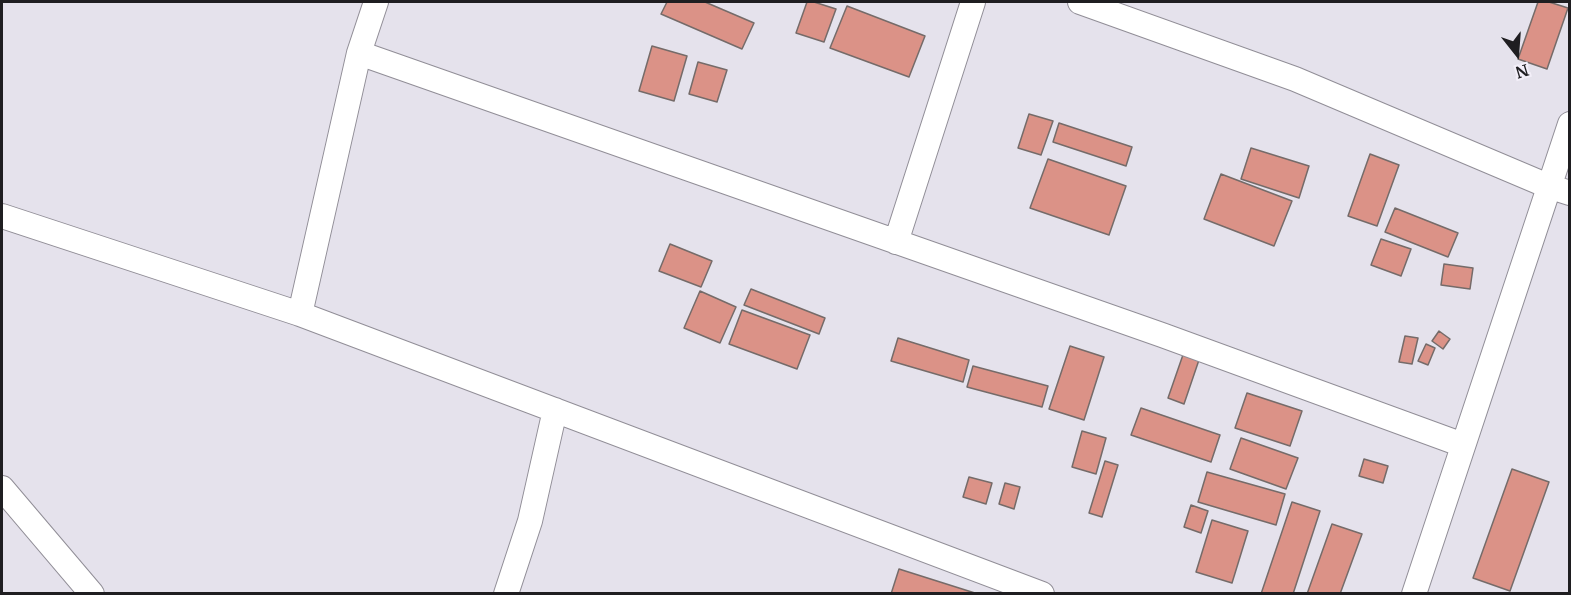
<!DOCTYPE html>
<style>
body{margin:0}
#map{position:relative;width:1571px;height:595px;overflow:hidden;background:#e5e2ec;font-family:Merriweather,serif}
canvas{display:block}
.frame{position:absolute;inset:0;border:3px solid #1f1e21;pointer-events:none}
.north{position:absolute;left:1487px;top:24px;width:60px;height:60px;-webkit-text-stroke:4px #f3eff9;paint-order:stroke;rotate:163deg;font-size:16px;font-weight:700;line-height:24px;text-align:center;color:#1f1e21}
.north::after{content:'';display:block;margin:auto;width:21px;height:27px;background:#1f1e21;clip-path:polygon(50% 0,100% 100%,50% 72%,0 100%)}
</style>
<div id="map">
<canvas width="1571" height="595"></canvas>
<div class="frame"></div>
<div class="north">N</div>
</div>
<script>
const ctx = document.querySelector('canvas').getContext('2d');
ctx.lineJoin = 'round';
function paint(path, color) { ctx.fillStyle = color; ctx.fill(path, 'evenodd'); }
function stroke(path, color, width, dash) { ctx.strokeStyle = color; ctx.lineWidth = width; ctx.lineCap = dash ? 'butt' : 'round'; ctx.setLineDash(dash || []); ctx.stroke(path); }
const building = new Path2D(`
 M667,2h38l49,21 -12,26 -81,-35z
 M807,2h7l22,7 -12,33 -28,-9z
 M1538,2h11l19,6 -21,61 -29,-10z
 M847,6l78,30 -16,41 -79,-29z
 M652,46l35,10 -13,45 -35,-10z
 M698,62l29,8 -10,32 -28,-8z
 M1029,114l24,7 -12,34 -23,-7z
 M1059,123l73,24 -6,19 -73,-24z
 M1251,148l58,18 -10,32 -58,-19z
 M1370,154l29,11 -22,61 -29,-10z
 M1048,159l78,27 -17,49 -79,-27z
 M1221,174l71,27 -18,45 -70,-27z
 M1395,208l63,25 -10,24 -63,-25z
 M1381,239l30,10 -10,27 -30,-11z
 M670,244l42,17 -11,26 -42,-16z
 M1444,264l29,4 -3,21 -29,-4z
 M751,289l74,29 -6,16 -75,-29z
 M700,291l36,16 -16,36 -36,-15z
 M742,310l68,25 -13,34 -68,-25z
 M1439,331l11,8 -7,10 -11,-8z
 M1405,336l13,2 -6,26 -13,-2z
 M898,338l71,22 -6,22 -72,-21z
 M1426,344l9,4 -7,17 -10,-4z
 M1070,346l34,11 -20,63 -35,-11z
 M1185,349l16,5 -17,50 -16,-6z
 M973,366l75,20 -6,21 -75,-20z
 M1247,393l55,18 -12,35 -55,-18z
 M1141,408l79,27 -9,27 -80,-27z
 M1082,431l24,7 -10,36 -24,-7z
 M1241,438l57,20 -12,31 -56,-20z
 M1364,459l24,7 -5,17 -24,-7z
 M1105,461l13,4 -16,52 -13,-4z
 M1512,469l37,13 -39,109 -37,-13z
 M1207,472l78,22 -9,31 -78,-23z
 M969,477l23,6 -6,21 -23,-7z
 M1005,483l15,4 -6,22 -15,-5z
 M1292,502l28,9 -27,83h-32z
 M1191,505l17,6 -7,22 -17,-6z
 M1212,520l36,11 -16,52 -36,-11z
 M1332,524l30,10 -22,60h-33z
 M899,569l79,25h-87z`);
paint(building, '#db9287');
stroke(building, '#756b69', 1.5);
const street = new Path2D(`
 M1080,2l215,77 253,107 22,7
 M359,53l803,282 301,110
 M2,216l298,98 742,280
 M896,242l77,-240
 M300,314l59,-261 17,-51
 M2,488l90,106
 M506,594l24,-73 25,-111
 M1414,594l156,-470`);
stroke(street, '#918e97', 26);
stroke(street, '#fff', 24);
</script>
